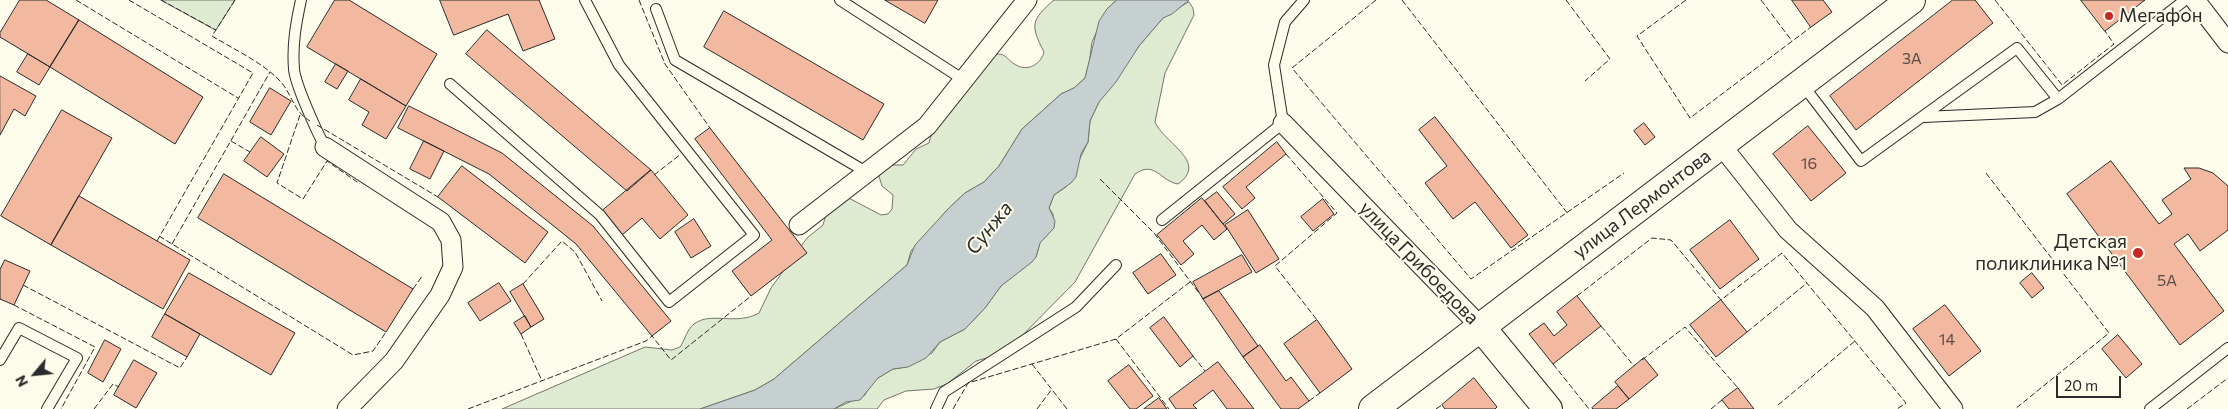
<!DOCTYPE html>
<meta charset="utf-8">
<style>
body{margin:0}
#map{position:relative;width:2228px;height:409px;overflow:hidden;background:#fdfbea;font-family:Commissioner,sans-serif}
canvas{display:block}
.north{position:absolute;left:10px;top:349px;width:50px;height:50px;-webkit-text-stroke:4px #fdfbea;paint-order:stroke;rotate:242deg;font-size:14px;font-weight:700;line-height:20px;text-align:center;color:#2b2b2b}
.north::after{content:'';display:block;margin:auto;width:18px;height:22px;background:#2b2b2b;clip-path:polygon(50% 0,100% 100%,50% 72%,0 100%)}
.scale{position:absolute;left:2056px;top:376px;width:65px;height:22px;box-sizing:border-box;border:2px solid #2b2b2b;border-top:0;padding-left:6px;font-size:15px;line-height:18px;white-space:nowrap;color:#2b2b2b;-webkit-text-stroke:4px #fdfbea;paint-order:stroke}
</style>
<div id="map">
<canvas width="2228" height="409"></canvas>
<div class="north">N</div>
<div class="scale">20 m</div>
</div>
<script>
const ctx = document.querySelector('canvas').getContext('2d');
ctx.lineJoin = 'round';
function paint(path, color) { ctx.fillStyle = color; ctx.fill(path, 'evenodd'); }
function stroke(path, color, width, dash) { ctx.strokeStyle = color; ctx.lineWidth = width; ctx.lineCap = dash ? 'butt' : 'round'; ctx.setLineDash(dash || []); ctx.stroke(path); }
function drawText(font, color, halo, rows, align = 'center') {
  ctx.font = font + ' Commissioner,sans-serif'; ctx.lineWidth = 4; ctx.setLineDash([]); ctx.textBaseline = 'middle'; ctx.strokeStyle = halo; ctx.fillStyle = color; for (const [text, x, y, turn = 0] of rows) {
    ctx.save(); ctx.translate(x, y); ctx.rotate((+turn || 0) * Math.PI / 180); ctx.textAlign = isNaN(turn) ? turn : align; if (halo) ctx.strokeText(text, 0, 0); ctx.fillText(text, 0, 0); ctx.restore();
  }
}
const green = new Path2D(`
 M161,0h74l-19,30z
 M1054,0h63l-10,9 -15,33 -3,22 -4,14 -11,10 -13,6 -39,35 -23,37 -15,16 -19,11 -16,15 -38,43 -4,14 -133,114 -19,11 -55,19h-198l143,-62 27,3 8,-3c5,-7 7,-18 14,-23 17,-13 42,2 65,-11l12,-25 36,-50 16,-13 7,-25 13,-5 38,20 7,-1 4,-5 1,-14 -11,-9 -4,-13 11,-8h14l13,-16 13,-6c2,-19 49,-70 63,-87 13,-6 14,4 24,9 12,7 25,-1 28,-13 -14,-27 -13,-32 10,-52z
 M1189,2l4,6 1,7 -29,58 -10,49c9,21 54,40 23,62 -18,-3 -23,-24 -43,-10l-60,108 -66,67 -12,6 -21,6 -29,23 -13,5 -28,2 -22,9 -7,9h-43l31,-14 7,-13 6,-4 15,-9 8,-1 31,-15 8,-11 25,-13 20,-21 16,-22 35,-29 4,-14 14,-16 -1,-13 -4,-6 5,-13 12,-8 22,-45 2,-21 9,-19 40,-56 24,-28z`);
paint(green, '#deebd1');
stroke(green, '#74746e', 1);
const water = new Path2D(`
 M1117,0h72l-17,14 -9,4 -24,28 -23,36 -17,20 -9,19 -2,21 -7,12 -5,23 -5,6 -17,12 -5,13 6,13 -1,7 -14,15 -4,14 -4,5 -31,24 -16,22 -20,21 -25,13 -14,16 -18,9 -15,2 -15,9 -18,22 -14,2 -12,7h-134l55,-19 19,-11 133,-114 8,-20 34,-37 16,-15 19,-11 15,-16 23,-37 39,-35 13,-6 11,-10 14,-57 8,-12z`);
paint(water, '#c7d0d0');
stroke(water, '#74746e', 1);
const building = new Path2D(`
 M20,0h26l33,20 -29,47 -50,-30v-4z
 M335,0h14l88,54 -31,52 -99,-59z
 M440,0h99l16,39 -32,12 -15,-37 -54,21z
 M885,0h53l-13,23z
 M1792,0h31l9,12 -21,15z
 M1953,0h22l18,23 -137,107 -26,-34z
 M2081,0h64l-40,31z
 M724,11l160,93 -21,36 -159,-93z
 M79,20l124,77 -28,47 -125,-77z
 M487,30l164,140 -24,21 -161,-137z
 M28,54l22,13 -11,18 -22,-13z
 M336,64l12,7 -11,18 -12,-7z
 M0,76l36,20 -11,20 -11,-7 -14,26z
 M361,79l45,27 -20,33 -24,-14 7,-13 -20,-12z
 M270,88l21,13 -20,34 -21,-13z
 M409,106l93,47 91,73 78,95 -19,15 -76,-92 -87,-70 -91,-46z
 M62,110l50,28 -61,107 -50,-29z
 M1435,117l93,118 -17,13 -36,-46 -22,17 -28,-36 22,-17 -28,-36z
 M1644,123l11,14 -10,8 -11,-14z
 M1808,126l38,47 -35,28 -38,-47z
 M710,128l97,125 -56,43 -19,-25 40,-31 -77,-101z
 M261,137l23,17 -17,23 -23,-16z
 M424,141l20,10 -14,28 -20,-10z
 M1277,142l9,12 -40,33 9,11 -13,11 -19,-22z
 M2111,161l48,63 13,-10 -10,-14 29,-21 -7,-11h15l14,5 15,13v44l-28,21 -12,-17 -14,10 50,67 -44,34 -113,-151z
 M462,166l86,66 -23,31 -87,-66z
 M651,170l37,45 -28,24 -18,-21 -20,17 -20,-24z
 M224,174l189,115 -27,43 -188,-114z
 M1217,192l18,22 -12,10 -18,-23z
 M79,196l111,64 -27,49 -112,-64z
 M1202,198l25,31 -13,11 -12,-15 -19,16 11,13 -13,11 -24,-30z
 M1323,199l11,15 -21,17 -12,-14z
 M1248,210l31,49 -23,14 -31,-48z
 M694,219l17,27 -20,12 -16,-26z
 M1730,220l29,39 -39,30 -30,-39z
 M1161,254l15,21 -28,19 -15,-21z
 M1242,255l10,17 -49,27 -10,-17z
 M5,260l25,11 -16,34 -14,-6v-29z
 M189,273l106,60 -24,42 -106,-61z
 M2032,273l12,15 -12,10 -12,-15z
 M499,283l12,18 -31,20 -12,-18z
 M523,284l21,35 -13,8 -21,-35z
 M1219,291l39,55 -15,11 -40,-58z
 M1577,296l24,30 -48,38 -24,-30 15,-11 10,13 13,-11 -10,-13z
 M1721,300l26,32 -31,25 -26,-32z
 M1945,305l36,46 -32,25 -36,-47z
 M165,314l35,20 -13,23 -35,-20z
 M525,316l6,11 -10,7 -7,-11z
 M1164,317l29,39 -13,11 -30,-39z
 M1317,320l35,49 -32,24 -36,-49z
 M2118,335l24,29 -16,14 -24,-29z
 M105,340l16,9 -18,33 -15,-9z
 M1260,345l26,36 5,-4 18,24 -11,8h-17l-38,-52z
 M1644,358l14,17 -29,24 -14,-17z
 M134,360l23,13 -21,35 -22,-13z
 M1218,362l36,47h-27l-14,-19 -20,15 4,4h-21l-7,-10z
 M1129,365l24,31 -17,13h-6l-22,-28z
 M1474,378l23,29 -2,2h-50l-3,-4z
 M1618,386l11,13 -13,10h-23l-1,-1z
 M1738,388l16,21h-25l-7,-9z
 M1159,398l8,11h-23z`);
paint(building, '#f2b8a0');
stroke(building, '#2b2b2b', 1);
const lane = new Path2D(`
 M301,0c-5,23 -9,45 -7,69 1,15 23,63 31,78
 M840,0l124,80
 M656,9l19,51 193,113
 M450,84l150,131 69,87 85,-67 -135,-170 -34,-65
 M1802,84l59,77 156,-113 41,51 127,-99
 M1923,117l112,-5 23,-13
 M1162,220l121,-97 -9,-58 11,-43 19,-22
 M0,360l19,-32 58,30 -30,51
 M936,409l8,-17 132,-85 40,-42
 M2150,409l78,-61`);
const street = new Path2D(`
 M2195,0l33,43
 M1283,123l197,203
 M1721,145l67,85 87,78 78,101
 M325,147l116,75 10,18 2,27 -13,28 -46,66 -47,48
 M799,225l128,-99 100,-126`);
const secondary = new Path2D(`
 M1480,326l68,83
 M1373,409l538,-409`);
stroke(lane, '#2b2b2b', 12);
stroke(street, '#2b2b2b', 21);
stroke(secondary, '#2b2b2b', 30);
stroke(lane, '#fdfbea', 10);
stroke(street, '#fdfbea', 19);
stroke(secondary, '#fdfbea', 28);
stroke(new Path2D(`
 M76,0l162,98
 M129,0l124,73 -96,168
 M161,0l55,30
 M235,0l-23,36c23,14 50,26 68,45 13,14 12,29 30,40
 M639,0l26,64 45,64
 M1376,0l-84,68 179,211 153,-106
 M1402,0l166,214
 M1566,0l44,59 -25,22
 M1686,0l-49,36 53,82 121,-91
 M1761,0l31,41
 M1995,0l67,85 52,-41 -9,-13
 M300,115l-23,68 26,16 24,-38 33,23
 M317,125l121,72
 M231,141l19,11
 M1286,154l51,59 -62,53 42,54
 M1986,173l123,160 -94,76
 M654,175l27,-21
 M1100,179l54,54 45,60
 M159,236l194,119 20,-4 13,-19
 M172,244l98,-172
 M523,284l39,-43 13,11 27,49
 M23,285l157,83 7,-11
 M413,289l10,-14
 M1577,296l75,-58 19,2 50,60 61,-47 124,150 -9,6
 M14,305l81,42 -34,62
 M1601,326l33,40
 M1747,332l60,-49
 M521,334l21,47
 M1116,339l53,70
 M1193,356l12,15
 M1642,360l43,-33 53,61
 M1032,364l35,45
 M1553,364l36,45
 M1309,401l11,-8
 M1778,405l77,-64
 M94,409l19,-25 6,3
 M468,409l178,-68 6,-5 19,24 80,-64
 M953,409l15,-26 148,-44 74,-57
 M1037,409l15,-20
 M1436,409l6,-4
 M1711,409l11,-9
 M2187,409l41,-31`), '#2b2b2b', 1, [6, 2.5]);
for (const [x, y, r, color] of [
 [2109,16,5,"#c62828"],
 [2138,253,6,"#c62828"]
]) { const dot = new Path2D(); dot.arc(x, y, r, 0, 2 * Math.PI); ctx.fillStyle = color; ctx.fill(dot); stroke(dot, '#fdfbea', 2); }
drawText('16px', '#5d4e48', null, [
 ["3А",1912,59],
 ["16",1809,164],
 ["5А",2167,281],
 ["14",1947,340]
]);
drawText('19px', '#2b2b2b', '#fdfbea', [
 ["Мегафон",2119,16],
 ["Детская",2127,242,"right"],
 ["поликлиника №1",2127,264,"right"]
], 'left');
drawText('19px', '#2b2b2b', '#fdfbea', [
 ["улица Лермонтова",1642,204,-37],
 ["улица Грибоедова",1419,263,46]
]);
drawText('italic 20px', '#2b2b2b', '#fdfbea', [
 ["Сунжа",989,228,-51]
]);
</script>
